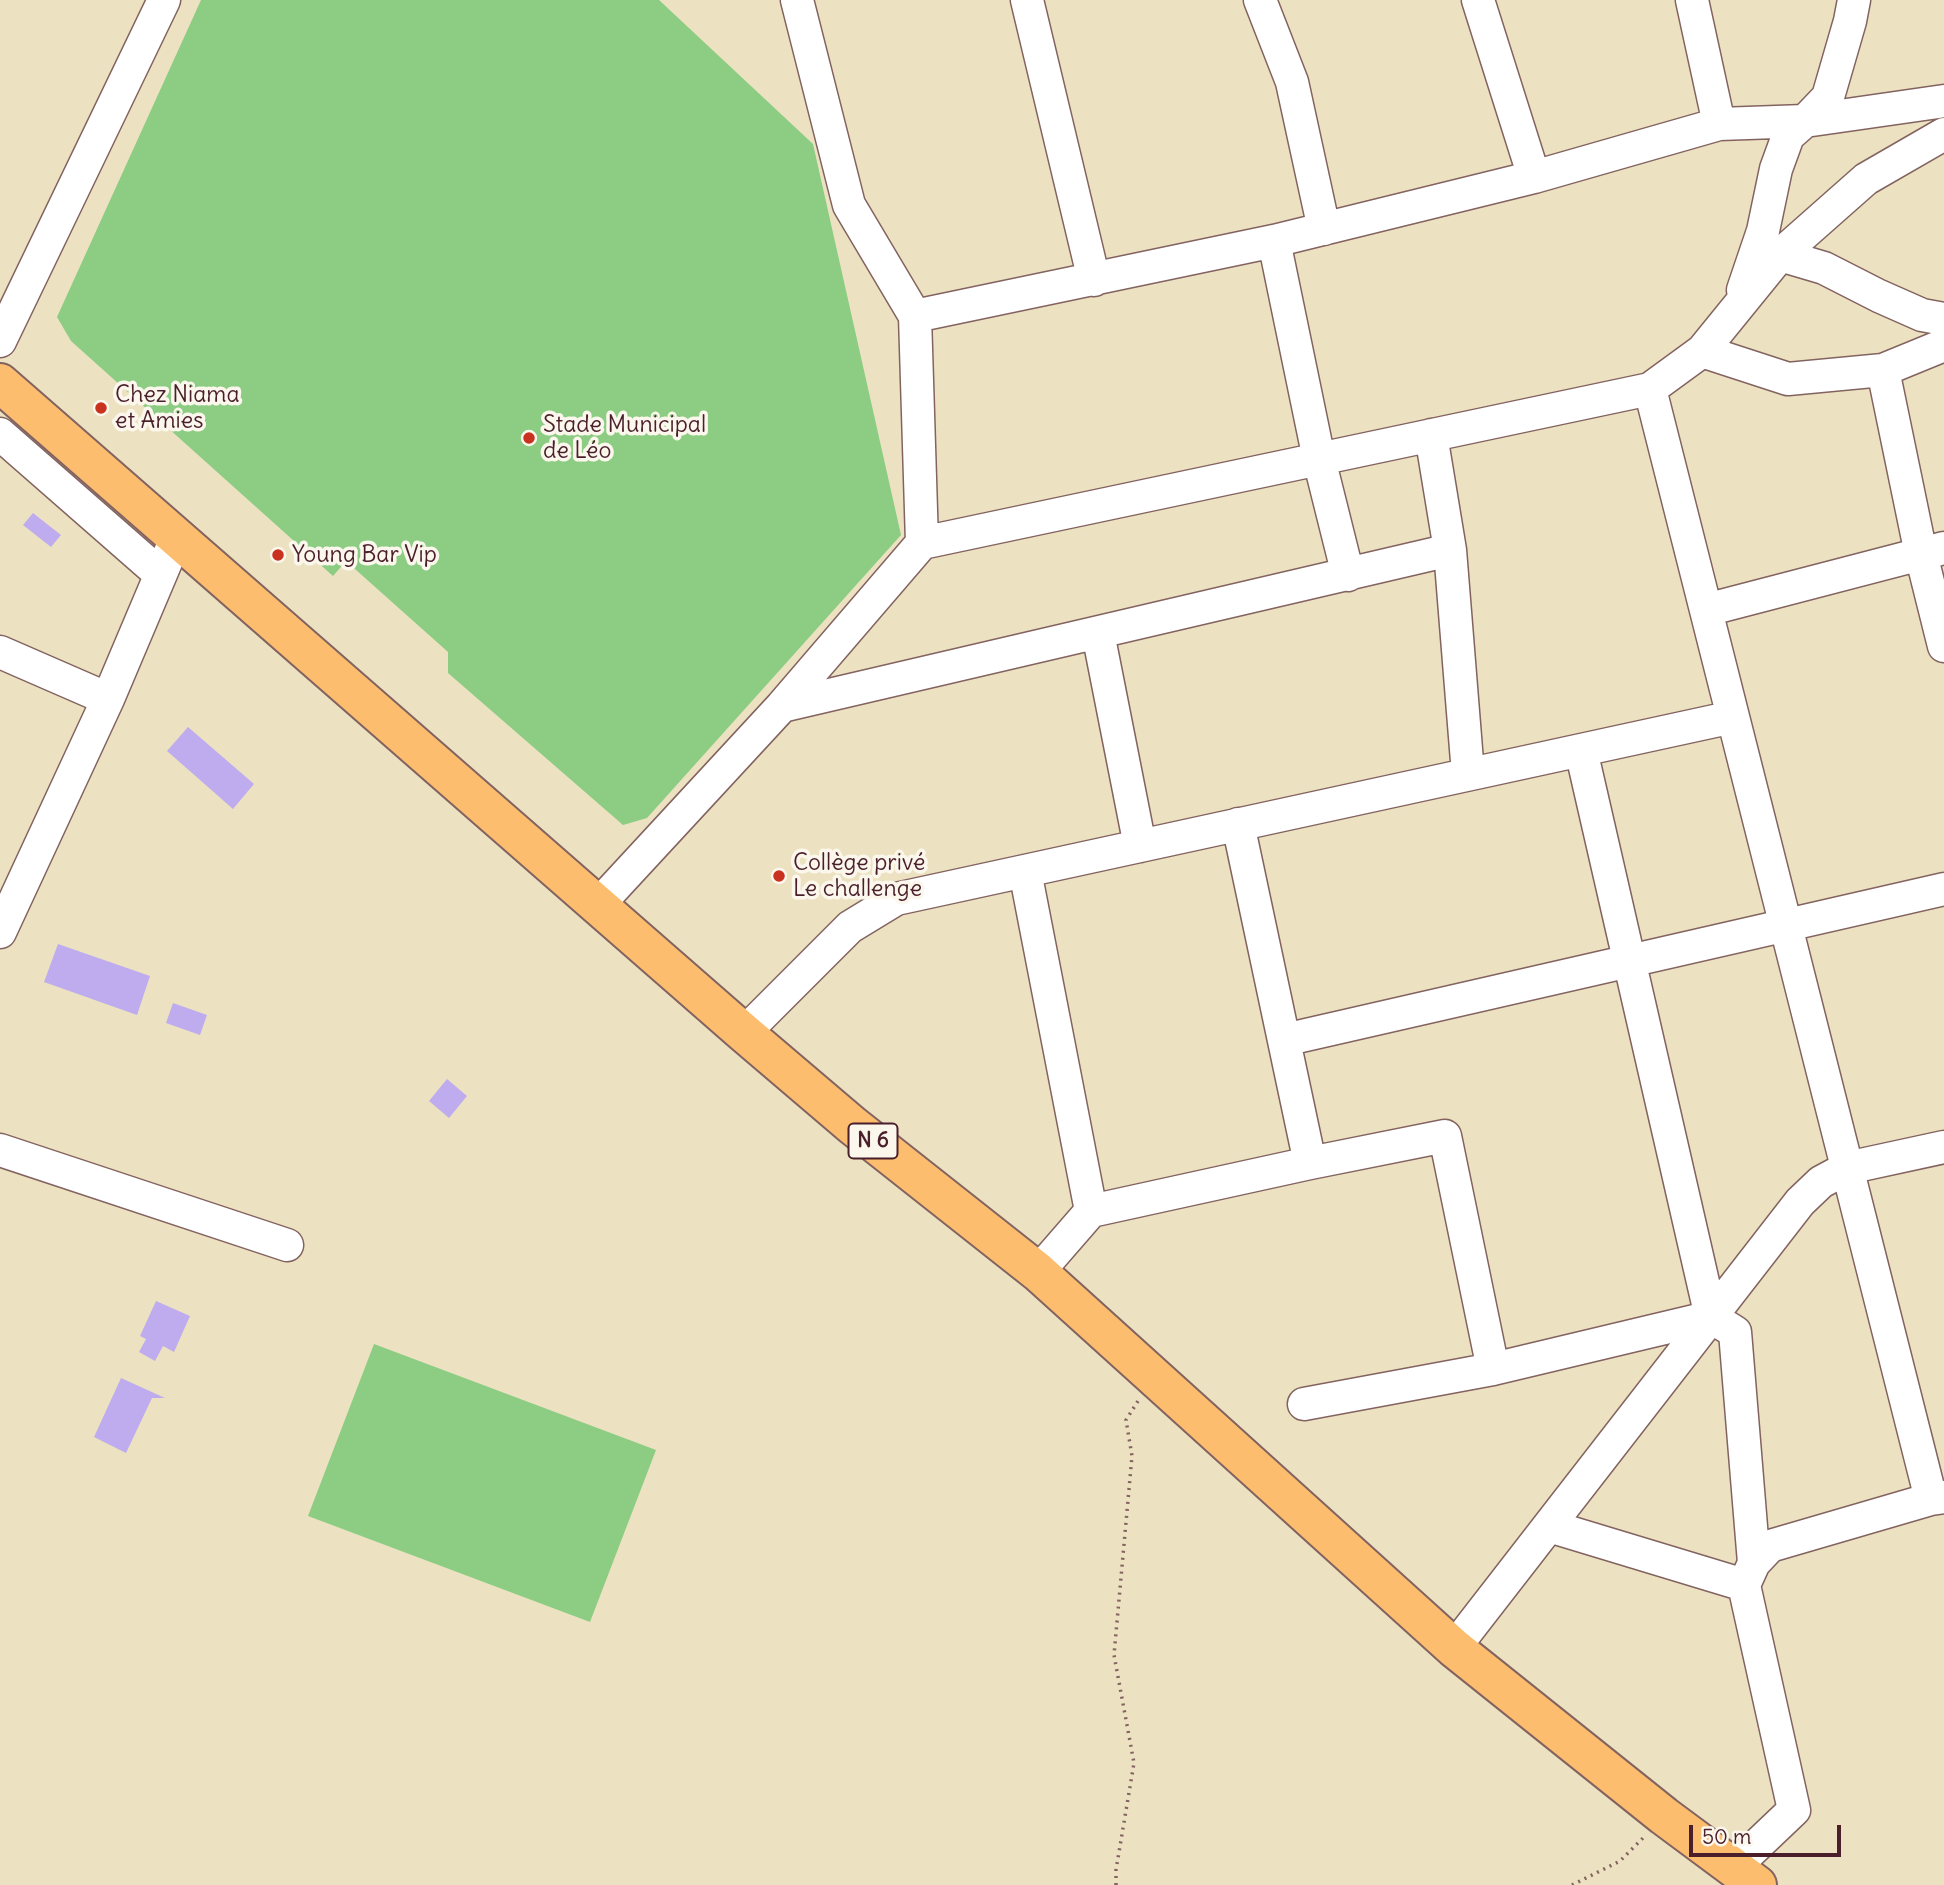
<!DOCTYPE html>
<meta charset="utf-8">
<style>
body{margin:0}
#map{position:relative;width:1944px;height:1885px;overflow:hidden;background:#ece2c1;font-family:Delius,sans-serif}
canvas{display:block}
.scale{position:absolute;left:1689px;top:1825px;width:152px;height:32px;box-sizing:border-box;border:4px solid #4a1f2b;border-top:0;padding-left:9px;font-size:21px;line-height:24px;white-space:nowrap;color:#4a1f2b;-webkit-text-stroke:5px #fbf7ec;paint-order:stroke}
</style>
<div id="map">
<canvas width="1944" height="1885"></canvas>
<div class="scale">50 m</div>
</div>
<script>
const ctx = document.querySelector('canvas').getContext('2d');
ctx.lineJoin = 'round';
function paint(path, color) { ctx.fillStyle = color; ctx.fill(path, 'evenodd'); }
function stroke(path, color, width, dash) { ctx.strokeStyle = color; ctx.lineWidth = width; ctx.lineCap = dash ? 'butt' : 'round'; ctx.setLineDash(dash || []); ctx.stroke(path); }
function drawText(font, color, halo, rows, align = 'center') {
  ctx.font = font + ' Delius,sans-serif'; ctx.lineWidth = 7; ctx.setLineDash([]); ctx.textBaseline = 'middle'; ctx.strokeStyle = halo; ctx.fillStyle = color; for (const [text, x, y, turn = 0] of rows) {
    ctx.save(); ctx.translate(x, y); ctx.rotate((+turn || 0) * Math.PI / 180); ctx.textAlign = isNaN(turn) ? turn : align; if (halo) ctx.strokeText(text, 0, 0); ctx.fillText(text, 0, 0); ctx.restore();
  }
}
paint(new Path2D(`
 M201,0h458l154,144 88,391 -254,283 -24,7 -175,-152v-21l-102,-91 -13,15 -262,-235 -14,-24z
 M374,1344l282,106 -66,172 -282,-106z`), '#8ccc83');
paint(new Path2D(`
 M33,513l28,22 -10,12 -28,-22z
 M188,727l66,57 -21,25 -66,-58z
 M58,944l92,32 -13,39 -93,-33z
 M173,1003l34,12 -7,20 -34,-12z
 M447,1079l20,17 -18,22 -20,-17z
 M156,1301l34,15 -16,36 -11,-6 -8,15 -16,-9 7,-13 -6,-3z
 M121,1378l44,20h-13l-26,55 -32,-16z`), '#beacee');
const minor = new Path2D(`
 M797,0l52,205 66,111 7,227
 M1027,0l67,280
 M1260,0l32,82 32,147
 M1478,0l56,177
 M1692,0l27,124
 M1274,241l45,218 29,116
 M1780,255l44,13 55,28 43,19 22,4
 M1743,290l20,-59 13,-62 12,-33 17,-15 23,-24 22,-76 4,-21
 M915,316l359,-75 260,-64 185,-53 86,-3 139,-20
 M0,341l164,-341
 M1702,351l86,28 95,-9 61,-25
 M1883,370l38,184 23,92
 M1650,389l281,1110
 M0,434l160,140
 M1431,435l19,115 18,224
 M1706,610l238,-62
 M1098,633l42,213
 M0,652l108,47
 M782,706l668,-156
 M1581,750l130,567 24,15 19,231
 M1238,824l72,339
 M1025,871l66,340
 M598,905l184,-199 140,-163 728,-154 52,-38 78,-96 86,-76 78,-45
 M0,932l108,-233 69,-163
 M744,1033l106,-106 46,-28 837,-182
 M1284,1040l660,-151
 M0,1150l287,95
 M1038,1272l53,-61 219,-48 135,-27 48,233
 M1304,1404l189,-35 218,-52
 M1549,1526l195,59
 M1454,1648l346,-446 21,-20 26,-14 97,-21
 M1732,1869l62,-59 -50,-225 10,-22 16,-17 161,-47 13,-2`);
const major = new Path2D(`
 M0,383l744,650 108,92 186,147 416,376 210,168 93,69`);
stroke(minor, '#836360', 35);
stroke(major, '#836360', 42);
stroke(new Path2D(`
 M1116,1885v-15l18,-107 -20,-108 18,-199 -6,-36 12,-19
 M1572,1885l48,-24 25,-25`), '#836360', 3.5, [2, 5]);
stroke(minor, '#fff', 32);
stroke(major, '#fcbd6f', 38);
for (const [x, y, r, color] of [
 [101,408,7,"#c8321e"],
 [529,438,7,"#c8321e"],
 [278,555,7,"#c8321e"],
 [779,876,7,"#c8321e"]
]) { const dot = new Path2D(); dot.arc(x, y, r, 0, 2 * Math.PI); ctx.fillStyle = color; ctx.fill(dot); stroke(dot, '#fbf7ec', 2.5); }
for (const [x, y, w] of [
 [873,1141,49]
]) { const box = new Path2D(); box.roundRect(x - w / 2, y - 17.5, w, 35, 5); ctx.fillStyle = '#fbf7ec'; ctx.fill(box); stroke(box, '#4a1f2b', 2); }
drawText('bold 21px', '#4a1f2b', null, [
 ["N 6",873,1141]
]);
drawText('23px', '#4a1f2b', '#fbf7ec', [
 ["Chez Niama",115,395],
 ["et Amies",115,421],
 ["Stade Municipal",543,425],
 ["de Léo",543,451],
 ["Young Bar Vip",292,555],
 ["Collège privé",793,863],
 ["Le challenge",793,889]
], 'left');
</script>
